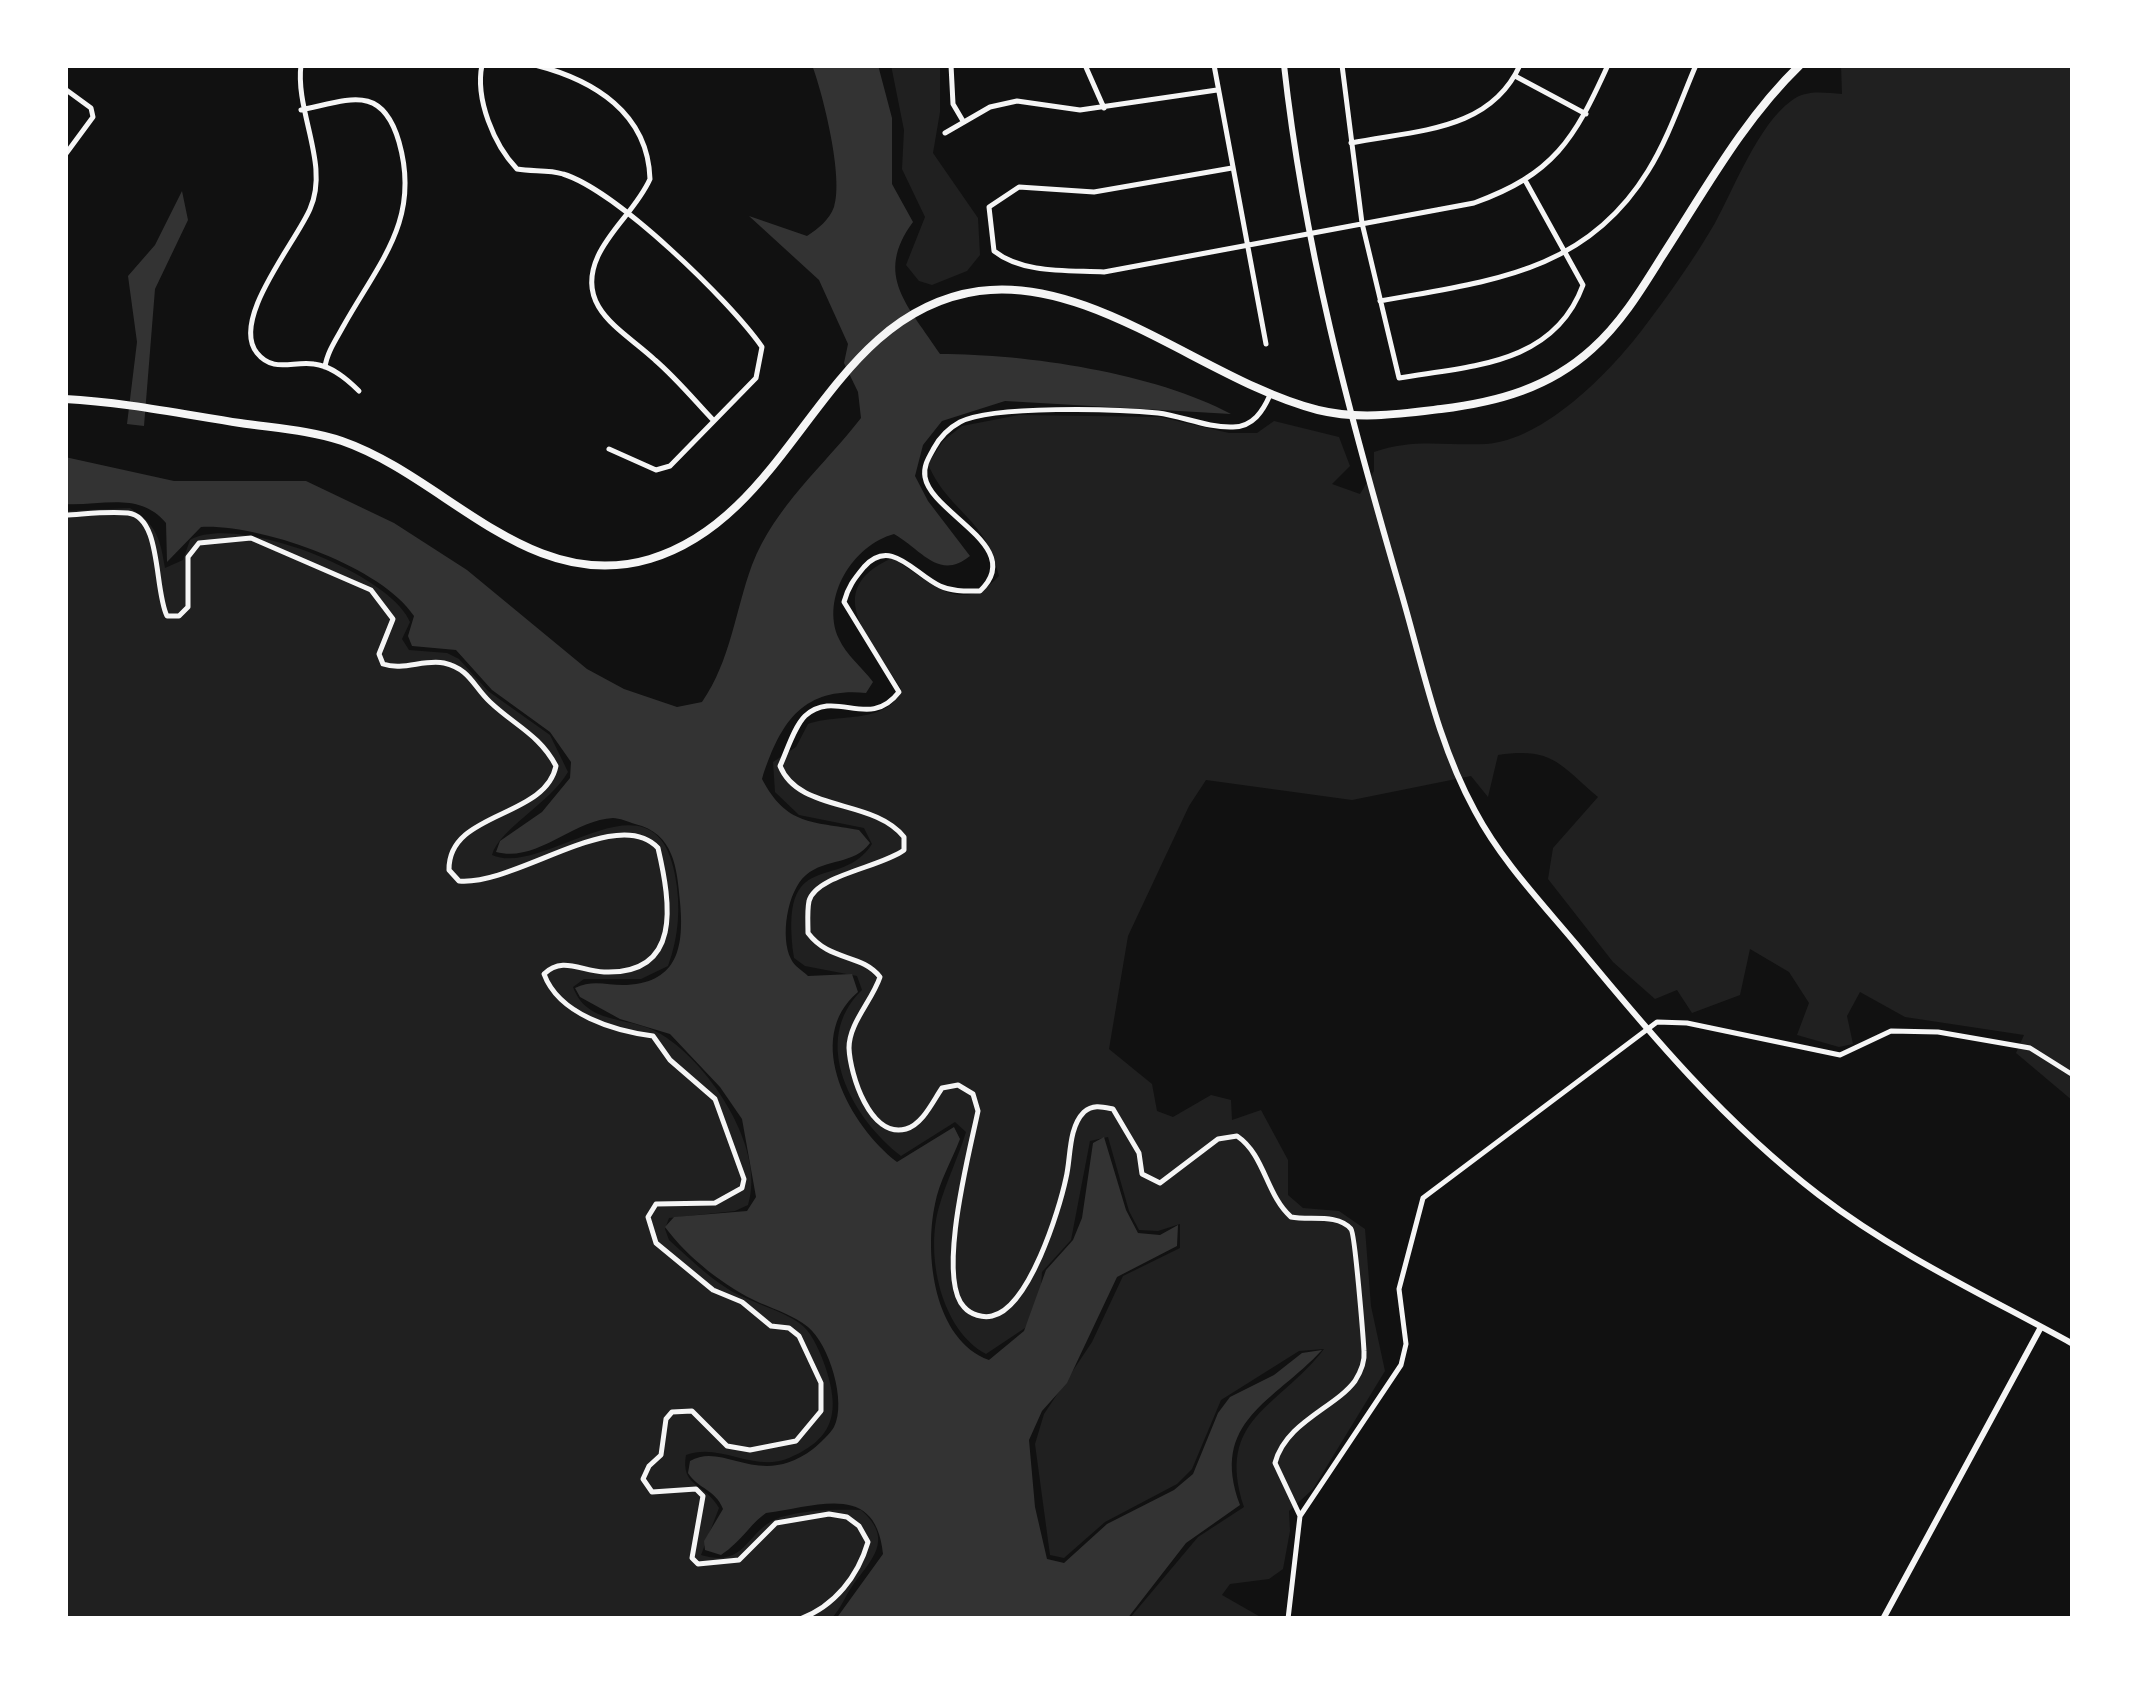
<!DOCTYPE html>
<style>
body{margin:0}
#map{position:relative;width:2138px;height:1684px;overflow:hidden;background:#111;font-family:Lato,sans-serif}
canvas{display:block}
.frame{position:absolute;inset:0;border:68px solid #fff;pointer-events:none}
</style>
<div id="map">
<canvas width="2138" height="1684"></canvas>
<div class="frame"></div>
</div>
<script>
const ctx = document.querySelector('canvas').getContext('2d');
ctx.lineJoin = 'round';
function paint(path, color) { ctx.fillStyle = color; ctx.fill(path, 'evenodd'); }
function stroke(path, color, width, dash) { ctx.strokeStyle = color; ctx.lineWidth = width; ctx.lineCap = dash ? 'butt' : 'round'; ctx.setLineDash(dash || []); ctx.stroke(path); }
paint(new Path2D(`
 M891,65h49v47l-7,41 45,65 2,37 -13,16 -35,14 -13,-4 -13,-16 19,-48 -23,-48 2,-39z
 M1841,65h232v1036l-57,-48 8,-18 -119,-18 -45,-25 -13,24 6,28 -14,3 -42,-12 12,-32 -20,-31 -39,-23 -10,46 -48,18 -15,-23 -22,9 -42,-37 -65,-83 5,-31 45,-51c-39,-33 -45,-50 -100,-42l-10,42 -17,-21 -119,24 -146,-20 -17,26 -61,130 -19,113 43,35 5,27 16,6 38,-22 20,5 1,20 29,-10 27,50v35l15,13 36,3 26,18 6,77 14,65 -72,118 -24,22 1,20 -7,38 -14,10 -39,5 -8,11 42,24h-135l69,-82 46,-30c-29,-89 35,-99 80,-158l-25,2 -78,49 -29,69 -15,15 -72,38 -41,36 -14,-3 -15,-111 9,-30 48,-72 31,-66 57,-28v-24l-22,7 -19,-1 -10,-19 -21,-74 -18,4 -19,99 -29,32 -2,29 -15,27 -39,26c-45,-24 -61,-99 -47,-147 7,-25 19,-49 27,-75l-11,-10 -54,34c-49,-38 -92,-115 -39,-166l-5,-14 -52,-10 -11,-8c-16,-115 46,-64 78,-114l-8,-16 -65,-13 -24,-23 -2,-30 23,-15 12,-23c30,-11 81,1 93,-35 -28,-48 -83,-98 -9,-131 39,23 68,60 107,18 -12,-58 -51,-64 -71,-112l15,-23 19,-15 57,-11 141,2 69,16h28l17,-12 65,16 11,29 -18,18 28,10 14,-23v-19c39,-14 72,-6 112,-8 58,-4 123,-71 156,-114 26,-34 52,-71 73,-107 19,-35 44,-99 76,-122 15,-12 34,-8 51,-7z
 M130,508c27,17 30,30 35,60l18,-8 7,-20c46,-27 200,33 220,82l-8,17 7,11 38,3 12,6 29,32 62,44 18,37c-18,31 -69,57 -76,83 53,24 162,-92 183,20 6,31 4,61 -7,91l-27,13h-57l-11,8c14,38 54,29 84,45 49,26 110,116 91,173l-13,6 -66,7 -4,11 4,11c19,17 38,36 59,49 20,13 60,23 75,37 10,9 18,28 22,40 15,44 11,72 -36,92 -36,15 -68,-16 -103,-3 -6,32 20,29 33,53l-18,47c47,14 44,-26 80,-38 24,-7 55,-8 80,-7 33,29 12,48 -8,75 -8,11 -12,24 -22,34h-766v-1108z`), '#202020');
paint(new Path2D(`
 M812,65h66l14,53v66l21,38c-40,54 -4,84 27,132 87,0 215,19 291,60l-226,-13 -63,20 -19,24 -8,31 13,25 42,55c-31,25 -48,-6 -76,-22 -41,11 -74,64 -55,105 7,16 24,29 34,43l-7,11c-64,-6 -86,30 -104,86 25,47 49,42 97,51l11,13c-16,22 -44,15 -64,32 -19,16 -26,63 -15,84 3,7 12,12 17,17l44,-2 6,18c-56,47 -8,134 39,170l57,-35 6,12c-8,21 -21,43 -25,65 -11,51 -1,136 54,156l35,-29 22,-61 27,-30 9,-22 11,-75 11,-6 22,73 12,23 22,2 18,-10 -1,21 -60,31 -50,106 -25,28 -13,29 6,67 12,52 17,4 43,-39 67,-34 19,-16 25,-61 12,-16 44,-22 28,-22 20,-3c-48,52 -113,71 -82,155l-54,38 -59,76h-291l47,-65c-7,-72 -64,-48 -117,-41 -16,11 -24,28 -45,42l-16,-5 -1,-9 19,-32c-8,-20 -25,-20 -35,-36l2,-12c34,-20 69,29 123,-12 6,-5 17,-15 21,-22 13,-25 -5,-83 -26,-100 -14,-11 -31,-17 -48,-24 -35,-16 -72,-45 -95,-76l9,-10 73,-6 9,-14 -14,-78 -22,-32 -50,-53 -50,-15 -40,-22 -5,-9c18,-9 34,-2 52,-3 52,-3 57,-40 53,-83 -3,-34 -6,-69 -45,-78 -6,-2 -16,-6 -22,-6 -40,2 -76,45 -117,34l4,-11 42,-29 28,-34 1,-16 -21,-30 -58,-42 -36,-40 -44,-4 -4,-10 6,-20c-33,-50 -154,-92 -213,-89l-34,35 -1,-39c-26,-32 -65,-17 -101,-19v-47l109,24h132l88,42 73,47 120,99 37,20 53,18 25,-5c29,-42 33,-91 50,-137 23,-59 71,-98 109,-147l-3,-26 -14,-29 4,-19 -29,-64 -70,-64 58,20c12,-8 22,-16 27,-29 10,-29 -11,-113 -22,-142z
 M182,191l6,29 -33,69 -11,137 -17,-2 10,-82 -9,-66 27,-31z`), '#333');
stroke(new Path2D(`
 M301,65c-6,47 29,99 9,144 -14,33 -80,111 -53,144 16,20 35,8 57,11 18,2 33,15 45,27
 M482,65c-7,34 12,80 35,104 15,3 31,0 46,5 53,16 167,127 199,173l-6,31 -86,88 -14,4 -47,-21
 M535,65c59,15 113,48 115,114 -13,29 -39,49 -52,77 -24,52 25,74 57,104 21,18 40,41 59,61
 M951,65l2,39 10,17
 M1085,65l19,43
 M1214,65l52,279
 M1342,65l20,158 37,155c72,-12 155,-13 184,-93l-57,-103
 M1515,76l71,38
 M65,89l26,19 2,9 -28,38
 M301,110c48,-10 81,-27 98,32 22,77 -19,119 -55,183 -7,13 -17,27 -19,42
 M945,133l45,-26 27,-6 63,9 137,-20
 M1351,143c64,-13 139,-11 169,-78
 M1232,168l-138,24 -75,-5 -30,20 5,44c29,23 75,19 110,21l370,-69c80,-29 100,-63 134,-138
 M1380,301c108,-20 205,-27 268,-130 20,-32 33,-71 48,-106
 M1270,395c-7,16 -17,32 -37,32 -25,1 -51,-11 -75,-14 -40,-4 -165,-8 -198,9 -11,6 -20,15 -26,26 -5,9 -11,18 -9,29 6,37 102,70 55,114 -13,0 -27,1 -40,-5 -26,-12 -49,-49 -76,-19 -10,12 -16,20 -20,35l55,90c-30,39 -63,-4 -94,24 -11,11 -18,35 -25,50 19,47 93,32 124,71v13c-22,17 -88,25 -95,51 -2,10 -1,22 -1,32 22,29 53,20 72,44 -8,24 -31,46 -31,71 1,26 21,91 57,81 17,-5 27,-28 36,-41l16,-3 15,9 5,17c-8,39 -42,167 -14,196 7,8 19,11 28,9 37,-8 67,-105 74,-138 5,-20 2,-50 18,-66 9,-8 19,-5 29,-3l26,44 3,21 18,9 58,-44 19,-3c28,19 29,59 54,81 18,4 46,-4 60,12 4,5 12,106 13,122 1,10 -4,22 -9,30 -20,27 -69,41 -80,82l25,53 -12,103
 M65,515c20,-1 43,-4 63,-2 34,4 26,77 39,103h12l9,-9v-50l11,-14 52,-5 120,52 22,29 -14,35 4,10c20,7 41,-5 61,-1 26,6 29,23 46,39 24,23 50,33 66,64 -11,53 -108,45 -107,104l10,11c57,5 158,-77 199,-33 13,56 24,127 -54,124 -23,-1 -42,-16 -60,2 15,41 71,57 109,62l17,24 45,39 29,80 -2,9 -27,15 -59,1 -8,13 8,26 57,47 29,12 29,24 18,2 10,8 22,47v28l-25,30 -46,9 -23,-4 -35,-35 -20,1 -6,7 -5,36 -12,11 -6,13 9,13 44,-3 7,7 -11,62 6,6 41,-4 37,-37 53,-9 18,3 12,9 9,16c-10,34 -33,64 -68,77
 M1300,1516l101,-151 5,-21 -7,-55 24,-91 234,-176 30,1 153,32 51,-24 47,1 92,16 43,27`), '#f5f5f5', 5);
stroke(new Path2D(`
 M1284,65c20,181 64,345 115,520 23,77 37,155 76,226 26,49 65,90 101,133 75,91 149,179 243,251 78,60 169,102 254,149
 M1883,1619l158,-292`), '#f5f5f5', 6);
stroke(new Path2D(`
 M65,399c58,3 117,15 175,24 33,5 70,7 102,18 104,36 187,154 308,118 146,-44 173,-246 329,-268 114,-16 231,92 339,119 41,10 82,4 123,-1 57,-7 108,-21 151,-60 29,-26 49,-59 69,-91 43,-66 82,-138 139,-193`), '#f5f5f5', 8);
</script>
